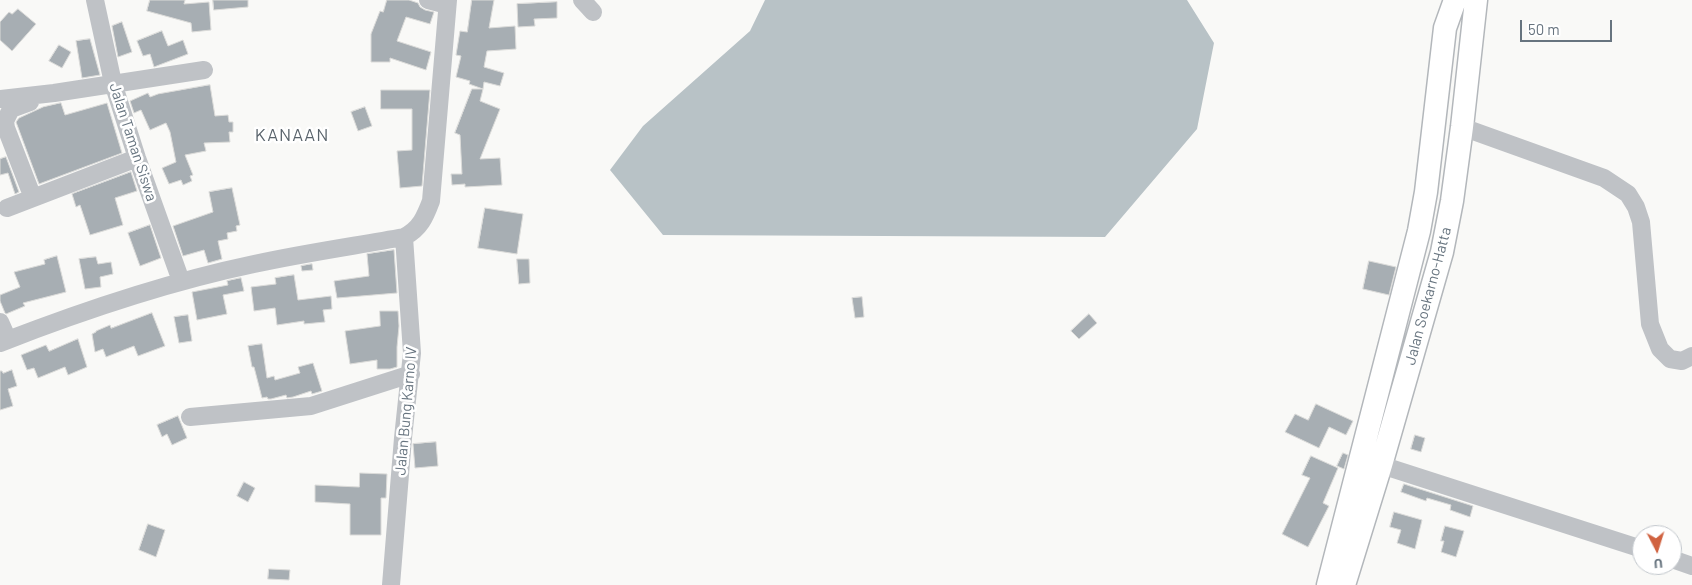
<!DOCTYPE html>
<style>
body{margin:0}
#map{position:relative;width:1692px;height:585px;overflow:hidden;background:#f9f9f7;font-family:Barlow,sans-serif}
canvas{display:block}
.north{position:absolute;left:1632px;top:525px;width:50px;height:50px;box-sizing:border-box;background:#fff;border:1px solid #c2c7cc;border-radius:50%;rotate:175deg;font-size:14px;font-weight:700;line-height:20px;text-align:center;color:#67747f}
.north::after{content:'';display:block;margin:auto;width:18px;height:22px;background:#d06240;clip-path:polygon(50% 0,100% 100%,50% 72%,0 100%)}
.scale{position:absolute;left:1520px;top:20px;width:92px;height:22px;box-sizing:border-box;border:2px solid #67747f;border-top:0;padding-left:6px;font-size:15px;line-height:18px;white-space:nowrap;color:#67747f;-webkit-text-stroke:4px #fff;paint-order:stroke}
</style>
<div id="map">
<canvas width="1692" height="585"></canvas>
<div class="north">U</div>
<div class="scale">50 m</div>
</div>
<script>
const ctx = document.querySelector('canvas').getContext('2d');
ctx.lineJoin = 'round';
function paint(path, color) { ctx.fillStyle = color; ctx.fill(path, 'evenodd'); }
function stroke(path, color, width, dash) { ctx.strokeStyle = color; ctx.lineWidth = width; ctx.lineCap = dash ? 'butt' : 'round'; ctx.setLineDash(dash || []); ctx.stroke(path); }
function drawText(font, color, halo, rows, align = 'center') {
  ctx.font = font + ' Barlow,sans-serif'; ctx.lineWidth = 5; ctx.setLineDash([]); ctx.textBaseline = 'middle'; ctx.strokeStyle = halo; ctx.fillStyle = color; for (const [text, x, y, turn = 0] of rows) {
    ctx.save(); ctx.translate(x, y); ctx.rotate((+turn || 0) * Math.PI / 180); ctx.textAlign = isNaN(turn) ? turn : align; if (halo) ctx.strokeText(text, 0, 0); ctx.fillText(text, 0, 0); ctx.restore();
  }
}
paint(new Path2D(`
 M765,0h422l27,43 -17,86 -92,108 -442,-2 -53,-65 33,-44 107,-95z`), '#b8c2c6');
const building = new Path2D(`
 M150,0h35l-1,4 25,-2 2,28 -19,2 -1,-9 -44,-12z
 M213,0h35v7l-34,3z
 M387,0h22l9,3 2,4 5,3 9,2 -4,12 -24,-7 -9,24 34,11 -5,18 -36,-12v4h-19v-28l9,-23 3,1z
 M472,0h22l-5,28 26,-2 1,23 -29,2 -3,16 20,6 -4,13 -16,-4 -1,7 -14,-5 1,-3 -14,-4 5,-21 -5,-1 4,-24 7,1z
 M557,2v16l-23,1 1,7 -17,1 -1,-23z
 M18,9l18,15 -24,27 -12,-11v-18l9,-10 3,2z
 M122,22l10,30 -14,5 -6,-31z
 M162,31l6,15 15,-6 5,14 -34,13 -4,-13 -7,2 -6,-15z
 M90,39l10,36 -18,3 -6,-37z
 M59,45l12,7 -9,16 -13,-7z
 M210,85l5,31 13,-1 1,7h4v10h-4l1,10 -26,1 2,8 -21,4 8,20 -3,1 2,5 -9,4 -2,-5 -12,4 -7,-16 14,-6 -6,-30 -4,-9 -16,7 -9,-20 -7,3 -4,-12 18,-8 2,4 8,-3z
 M472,89h11l-3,12 20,8 -20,50 20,-1 2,27 -37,2v-3l-13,1 -1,-11h11l-2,-39 -5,-2z
 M381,90h49l-8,96 -22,2 -3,-37 15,-1v-41h-31z
 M61,103l4,12 42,-12 15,50 -83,31 -23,-62 3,-4 24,-11z
 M365,107l7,19 -14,5 -7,-19z
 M6,157l13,35 -4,2 -7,-21 -8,2v-16z
 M131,172l6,19 -22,7 8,27 -33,10 -10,-30 -4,2 -4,-13z
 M232,188l8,37 -4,1 1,5 -10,2 1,6 -10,2 4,18 -14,4 -4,-13 -21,6 -10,-30 40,-14 -4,-20z
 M485,208l38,6 -6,40 -39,-6z
 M150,225l11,33 -21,8 -12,-33z
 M394,250l3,43 -60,5 -3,-17 35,-5 -2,-22z
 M57,256l9,36 -43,11 2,3 -19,8 -1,-1 -5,-12v-6l20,-8 -6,-15 31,-8 -1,-4z
 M96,257l2,7 13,-2 2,12 -13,3 1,10 -16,2 -6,-30z
 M517,259h12l1,24 -11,1z
 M1369,261l27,6 -7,28 -26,-6z
 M312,264l1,6 -11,1 -1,-5z
 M294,275l4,25 33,-4 1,13 -9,1 2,12 -21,2v-3l-27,4 -2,-17 -21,3 -3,-24 25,-3 -1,-6z
 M241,278l3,13 -21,4 4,19 -30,6 -5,-28 36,-7 -1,-4z
 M862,297l2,20 -9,1 -3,-20z
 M380,311h18l1,15 -2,21v20l-7,2h-13v-9l-27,4 -5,-33 35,-5z
 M152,313l13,33 -27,10 -4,-10 -28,11 -3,-8 -8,3 -3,-18 4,-2v-1l14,-6 1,3z
 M1089,314l8,9 -18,16 -8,-8z
 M188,315l4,26 -13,2 -5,-26z
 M78,339l9,28 -19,8 -3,-8 -27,11 -4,-10 -7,2 -6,-15 25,-10 3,6z
 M262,344l5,34 7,-2 1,4 25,-7 -2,-6 15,-4 9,28 -10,3 -1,-3 -18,6 -6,1 -1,-3 -15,4h-3l-1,-2 -5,1 -8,-31h-2l-4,-21z
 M12,370l5,16 -9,3 5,17 -13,4v-39h2l1,2z
 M1316,404l37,17 -7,14 -17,-8 -10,21 -34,-16 10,-18 13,6z
 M178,416l9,22 -15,7 -5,-11 -5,3 -5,-12z
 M1415,435l10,3 -4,14 -10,-3z
 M436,442l2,24 -23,2 -2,-24z
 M1343,453l5,2 -4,14 -7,-3z
 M1311,456l27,12 -15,35 6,3 -21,41 -26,-13 28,-56 -8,-3z
 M360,473l27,1 -1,24h-5v37h-31v-31l-35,-2v-17l44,2z
 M244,482l11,6 -7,14 -11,-6z
 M1404,484l69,22 -3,11 -20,-7 1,-5 -24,-7 -1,3 -25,-9z
 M1394,512l28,8 -7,29 -18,-6 4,-13 -11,-3z
 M148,524l17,6 -9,27 -17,-7z
 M1445,526l19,5 -8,26 -15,-5 3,-11h-3z
 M269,569l21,1 -1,10 -21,-1z`);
paint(building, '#a7aeb3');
stroke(building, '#dbdbd9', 1);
const major = new Path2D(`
 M1328,585l91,-354 7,-39 19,-164 10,-28
 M1344,585l37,-120 61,-213 10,-51 10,-74 14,-127`);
stroke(major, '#b3b7bb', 25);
stroke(new Path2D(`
 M95,0l18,83 24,75 44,123
 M428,0l19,5
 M582,0l11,12
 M0,99l54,-6 150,-23
 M30,102l-19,7 -6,12 1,7 27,70
 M1462,127l142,51 24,16 8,13 5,15 9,102 10,25 10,10 12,2 10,-5
 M7,208l130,-50
 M0,322l8,18
 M0,343c82,-32 168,-61 254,-79 50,-11 100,-18 150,-27 16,-8 21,-20 27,-36l17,-201
 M190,417l121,-11 100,-32
 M1381,465l261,84
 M1672,559l20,7
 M391,585l12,-147 9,-85 -8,-116`), '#bfc2c6', 18);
stroke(major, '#fff', 22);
drawText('15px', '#67747f', '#fff', [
 ["Jalan Taman Siswa",133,142,72],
 ["Jalan Soekarno-Hatta",1428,296,-75],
 ["Jalan Bung Karno IV",406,411,-85]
]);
ctx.letterSpacing = '1px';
drawText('18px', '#59636b', '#fff', [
 ["KANAAN",292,135]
]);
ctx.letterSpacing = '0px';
</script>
